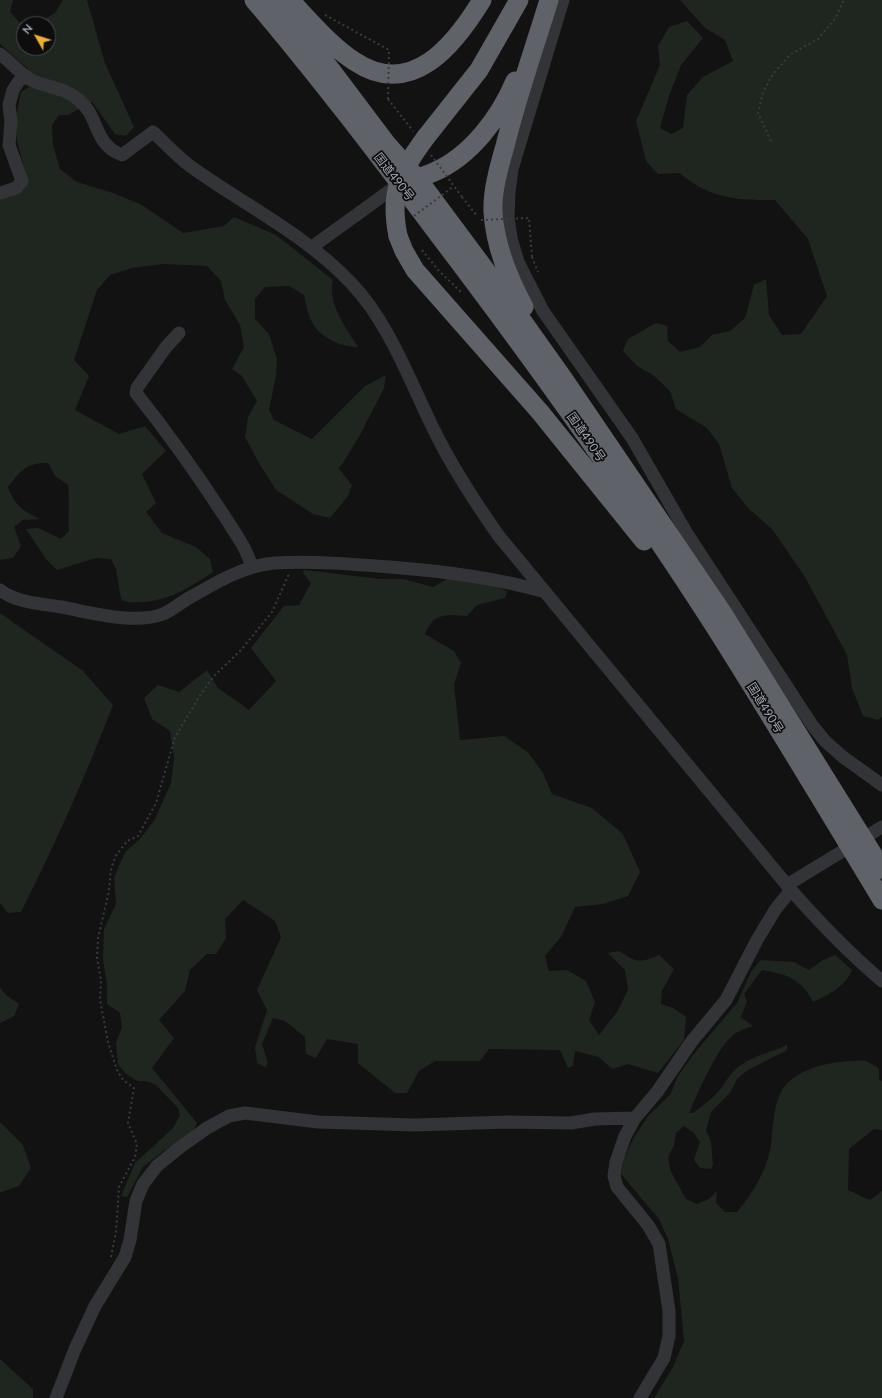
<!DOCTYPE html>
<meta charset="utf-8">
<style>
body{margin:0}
#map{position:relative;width:882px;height:1398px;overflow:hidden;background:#121213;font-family:Lato,sans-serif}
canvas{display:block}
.north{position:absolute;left:16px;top:16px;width:40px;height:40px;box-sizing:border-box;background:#0d0d0e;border:1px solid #494b50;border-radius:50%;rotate:309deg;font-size:11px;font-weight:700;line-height:16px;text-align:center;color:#a4a8b4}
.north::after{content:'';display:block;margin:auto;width:14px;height:18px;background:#edae31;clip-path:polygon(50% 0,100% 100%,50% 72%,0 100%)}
</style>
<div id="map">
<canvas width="882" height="1398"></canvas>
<div class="north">N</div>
</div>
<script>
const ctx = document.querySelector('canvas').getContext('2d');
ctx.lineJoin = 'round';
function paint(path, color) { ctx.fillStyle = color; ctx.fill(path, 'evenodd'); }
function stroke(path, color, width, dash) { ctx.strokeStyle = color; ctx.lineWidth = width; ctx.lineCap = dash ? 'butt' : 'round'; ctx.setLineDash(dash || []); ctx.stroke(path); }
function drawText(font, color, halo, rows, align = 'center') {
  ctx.font = font + ' Lato,"Noto Sans JP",sans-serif'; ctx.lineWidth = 3.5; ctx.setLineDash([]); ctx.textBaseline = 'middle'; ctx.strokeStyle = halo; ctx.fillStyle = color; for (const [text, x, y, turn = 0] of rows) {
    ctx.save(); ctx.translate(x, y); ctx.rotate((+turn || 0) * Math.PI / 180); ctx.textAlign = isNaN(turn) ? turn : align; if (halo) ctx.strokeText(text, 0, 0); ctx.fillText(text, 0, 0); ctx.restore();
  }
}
paint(new Path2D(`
 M0,0h13l-3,12 9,10 18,2 18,-11 8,-13h24l18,63 29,64 -8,9 -11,-2 -23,-32 -24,13h-9l-7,10 1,20 7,24 17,13 36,11 29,12 41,28 41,-7 10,-9 42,18 57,45c-6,24 13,47 25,67 -17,0 -38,-9 -46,-25 -4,-7 -6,-18 -8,-27l-15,-9 -24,1 -10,12v20l14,15 8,25 -1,17 -7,34 5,10 38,19 53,-53 21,-11 -2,13 -25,49 -20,32 13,16 -4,11 -18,22 -17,-4 -37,-24 -16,-25 -15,-28 3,-20 9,-16 -15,-25 -10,-7 12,-22 -4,-22 -15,-25 -4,-19 -14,-15 -44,-2 -31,4 -22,7 -13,15 -23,70 15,16 -14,34 44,24 26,-8 21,25 -24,23 14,29 -10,9 16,21 34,14 14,12 3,13c-22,15 -41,27 -68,30 -10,0 -16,2 -24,-3l-5,-30 -5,-10 -15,-1 -39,12 -11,-11 -20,-30 12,-1 23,11 8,-8c-1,-16 1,-30 -1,-46l-13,-9 -7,-13c-22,0 -27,7 -40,24 7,19 15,24 32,32l-17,1 -9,7 7,19 -8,12 -13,2v-363l27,-19 -10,-37 -2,-19 6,-30 10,-6 4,-8 -8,-10 -27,-24zM24,24h24v24h-24z
 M680,0h202v717l-4,3 -15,-4 -11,-28 -5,-33 -42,-78 -33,-48 -23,-20 -17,-21 -13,-44 -12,-16 -31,-19 -6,-18 -17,-16 -16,-9 -14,-15 5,-12 28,-16 11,3 1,15 12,11 20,-5 12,-12 18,-4 15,-13 9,-33 12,-6 3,36 13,20 19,-1 26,-38 -19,-57 -33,-39c-36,1 -68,-2 -95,-27l-22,1 -12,-13 -10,-40 24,-56 -2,-19 11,-19 18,-6 16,17 -22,27 -12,31 -9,32 11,6 12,-6 4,-33 16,-18 30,-16 -8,-21 -20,-12z
 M304,570l76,9h23l30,8 14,-8 42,4 18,8 -2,7 -28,7 -10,11c-21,-1 -33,-4 -42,18l29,17 7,12 -7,21 6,56 44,-4 24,16 15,21 9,21 40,14 31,26 17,38 -12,24 -25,8 -28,3 -14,30 -16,19 4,15 18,-1 19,11 9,21 -6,18 10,15 18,-23 11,-22 -3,-20 -17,-17 11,-2c17,12 21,12 40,4l15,14 -12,22 -1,13 12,4 13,9 -2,23 -26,33 -30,-9 -16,5 -13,-12 -24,-6 -2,15 -5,2 -8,-18 -71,-1 -9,12h-45l-16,10 -12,22h-12l-37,-30v-19l-31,-5 -11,19 -10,-4 -1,-17 -20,-16 -12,-3 -11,26 6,19 -3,4 -8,-4 -2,-16 12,-37 -10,-20 24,-53 -6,-16 -32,-21 -18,19 1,19 -10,16h-9l-17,16 -5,21 -26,29 15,18 -22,30 45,55 -6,12 -26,15 -22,17 -16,30 -6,-1 14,-33 38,-35 7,-13 -2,-7 -22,-23 -10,-4h-8l-12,-7 -8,-10 -2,-21 6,-16 -2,-14 -13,-9v-19l-4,-26 1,-30 12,-25 -2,-26 11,-26 14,-12 15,-19 17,-38 3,-25 -4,-27 -18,-12 -8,-21 14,-13 21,7 28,-22 11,18 31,22 27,-29 -25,-33 33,-42 15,-1 12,-22 -8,-10z
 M0,613l83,58 30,34c-27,70 -58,140 -92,207l-13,1 -8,-10z
 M835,955l17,15c-7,17 -23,25 -39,32 -11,-23 -27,-28 -51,-32l-18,24 3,7 -6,16 12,9c-6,2 -12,4 -17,7 -18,11 -38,60 -47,80h4c7,-6 15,-11 22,-18 10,-9 14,-23 26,-30 14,-10 31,-13 46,-20v5l-39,20 -11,9 -7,14 -19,19 -5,18 5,12 2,23 -2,4 -11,-1 -6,-8 6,-18 -6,-9 -10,-7 -8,7 -2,12 -6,13 3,14 15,27 11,5 12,-5 8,-8 -1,12 9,9h12c16,-19 30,-42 34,-67 2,-17 2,-35 9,-51 11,-24 47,-32 71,-33 5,0 11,-1 15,0 5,2 9,5 13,8v10l3,2v49l-8,-1 -25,20 -1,41 22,10 12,-9v207h-228l19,-31 11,-26 -6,-63 -10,-39 -9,-20 -38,-45 2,-13 10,-22 15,-23 22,-21 8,-19 15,-21 44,-52 15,-33 9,-10 33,2 15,8 14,-10z
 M0,988l6,7 13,9 -5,12 -14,7z
 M0,1122l23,23 8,23 -12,18 -17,6h-2z
 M0,1359l33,30v9h-33z`), '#1e261f');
stroke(new Path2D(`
 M325,15l64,35
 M388,99l25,32
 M771,141l-13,-28 5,-21 10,-18 18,-20 27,-15 17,-20 9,-19
 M462,197l15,19
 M422,250l17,21 22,21
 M532,257l6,15
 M111,1257l5,-25 3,-45 16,-30 2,-13 -9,-21 6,-35 -11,-8 -6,-10 -9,-28 -8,-42 1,-19 -4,-23 1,-20 11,-47 2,-21 4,-13 12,-16 11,-5 18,-33 19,-66 26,-43 13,-18 27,-26 31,-38 17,-38`), '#393b3f', 2, [2, 3]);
stroke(new Path2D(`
 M563,0l-51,169 -3,24 -1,24 3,21 7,24 25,49 89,127 54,94 126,193 13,16 18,16 39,28
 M0,54c10,7 22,22 33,27 17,7 33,7 47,20 19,16 14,44 42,54l31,-23c12,11 24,24 37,34 54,39 115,68 161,117 38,39 60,101 84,149 18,37 40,70 63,103l293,355c29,33 58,63 91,91
 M0,193l16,-5 6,-7 -13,-36 2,-23 -2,-17 4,-15 6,-9 7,-5
 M312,247l87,-63
 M179,333l-13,14 -29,41 -1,5c32,40 61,81 89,124 10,16 22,32 27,50
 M0,590c15,12 42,14 61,17 29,5 73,18 102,7 9,-4 17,-11 26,-16 26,-15 56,-33 86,-35 38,-2 77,1 115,4 52,4 102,10 152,24
 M787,885l95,-58
 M56,1398l19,-49 20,-43 30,-49 5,-17 6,-39 7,-17 14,-18 22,-18 28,-20 22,-12 16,-3 73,9 97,3 93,-3 63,1 24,-4 40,-1
 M640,1398l24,-40 5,-22v-25l-10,-67 -11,-19 -31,-38 -3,-11 2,-14 9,-26 10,-18 22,-26 35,-51 34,-41 31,-60 18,-30 16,-20`), '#333438', 13);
stroke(new Path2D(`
 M254,0c63,74 122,152 181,230 98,129 193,261 280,397 57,90 112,182 167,273
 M274,0l42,50 70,93 31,35 87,117 59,83 159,234 160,257
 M290,0c20,21 40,45 64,61 58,39 101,-17 128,-61
 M426,137l53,-67 40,-70
 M405,182c10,-3 20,-6 29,-10 37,-16 66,-55 81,-91
 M398,236l6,15 11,19 125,142 104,129
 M524,307c-16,-30 -29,-61 -31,-95 -1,-21 6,-45 12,-66 12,-49 29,-97 44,-146`), '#5f6269', 19);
stroke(new Path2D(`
 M388,99l1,-49
 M431,155l31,42
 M414,216l40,-30
 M481,220l48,-2 3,39`), '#393b3f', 2, [2, 3]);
stroke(new Path2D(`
 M398,236c-9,-44 2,-64 28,-99`), '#5f6269', 19);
drawText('12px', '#a4a8b4', '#0d0d0e', [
 ["国道490号",394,177,52],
 ["国道490号",586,437,55],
 ["国道490号",765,708,58]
]);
</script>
